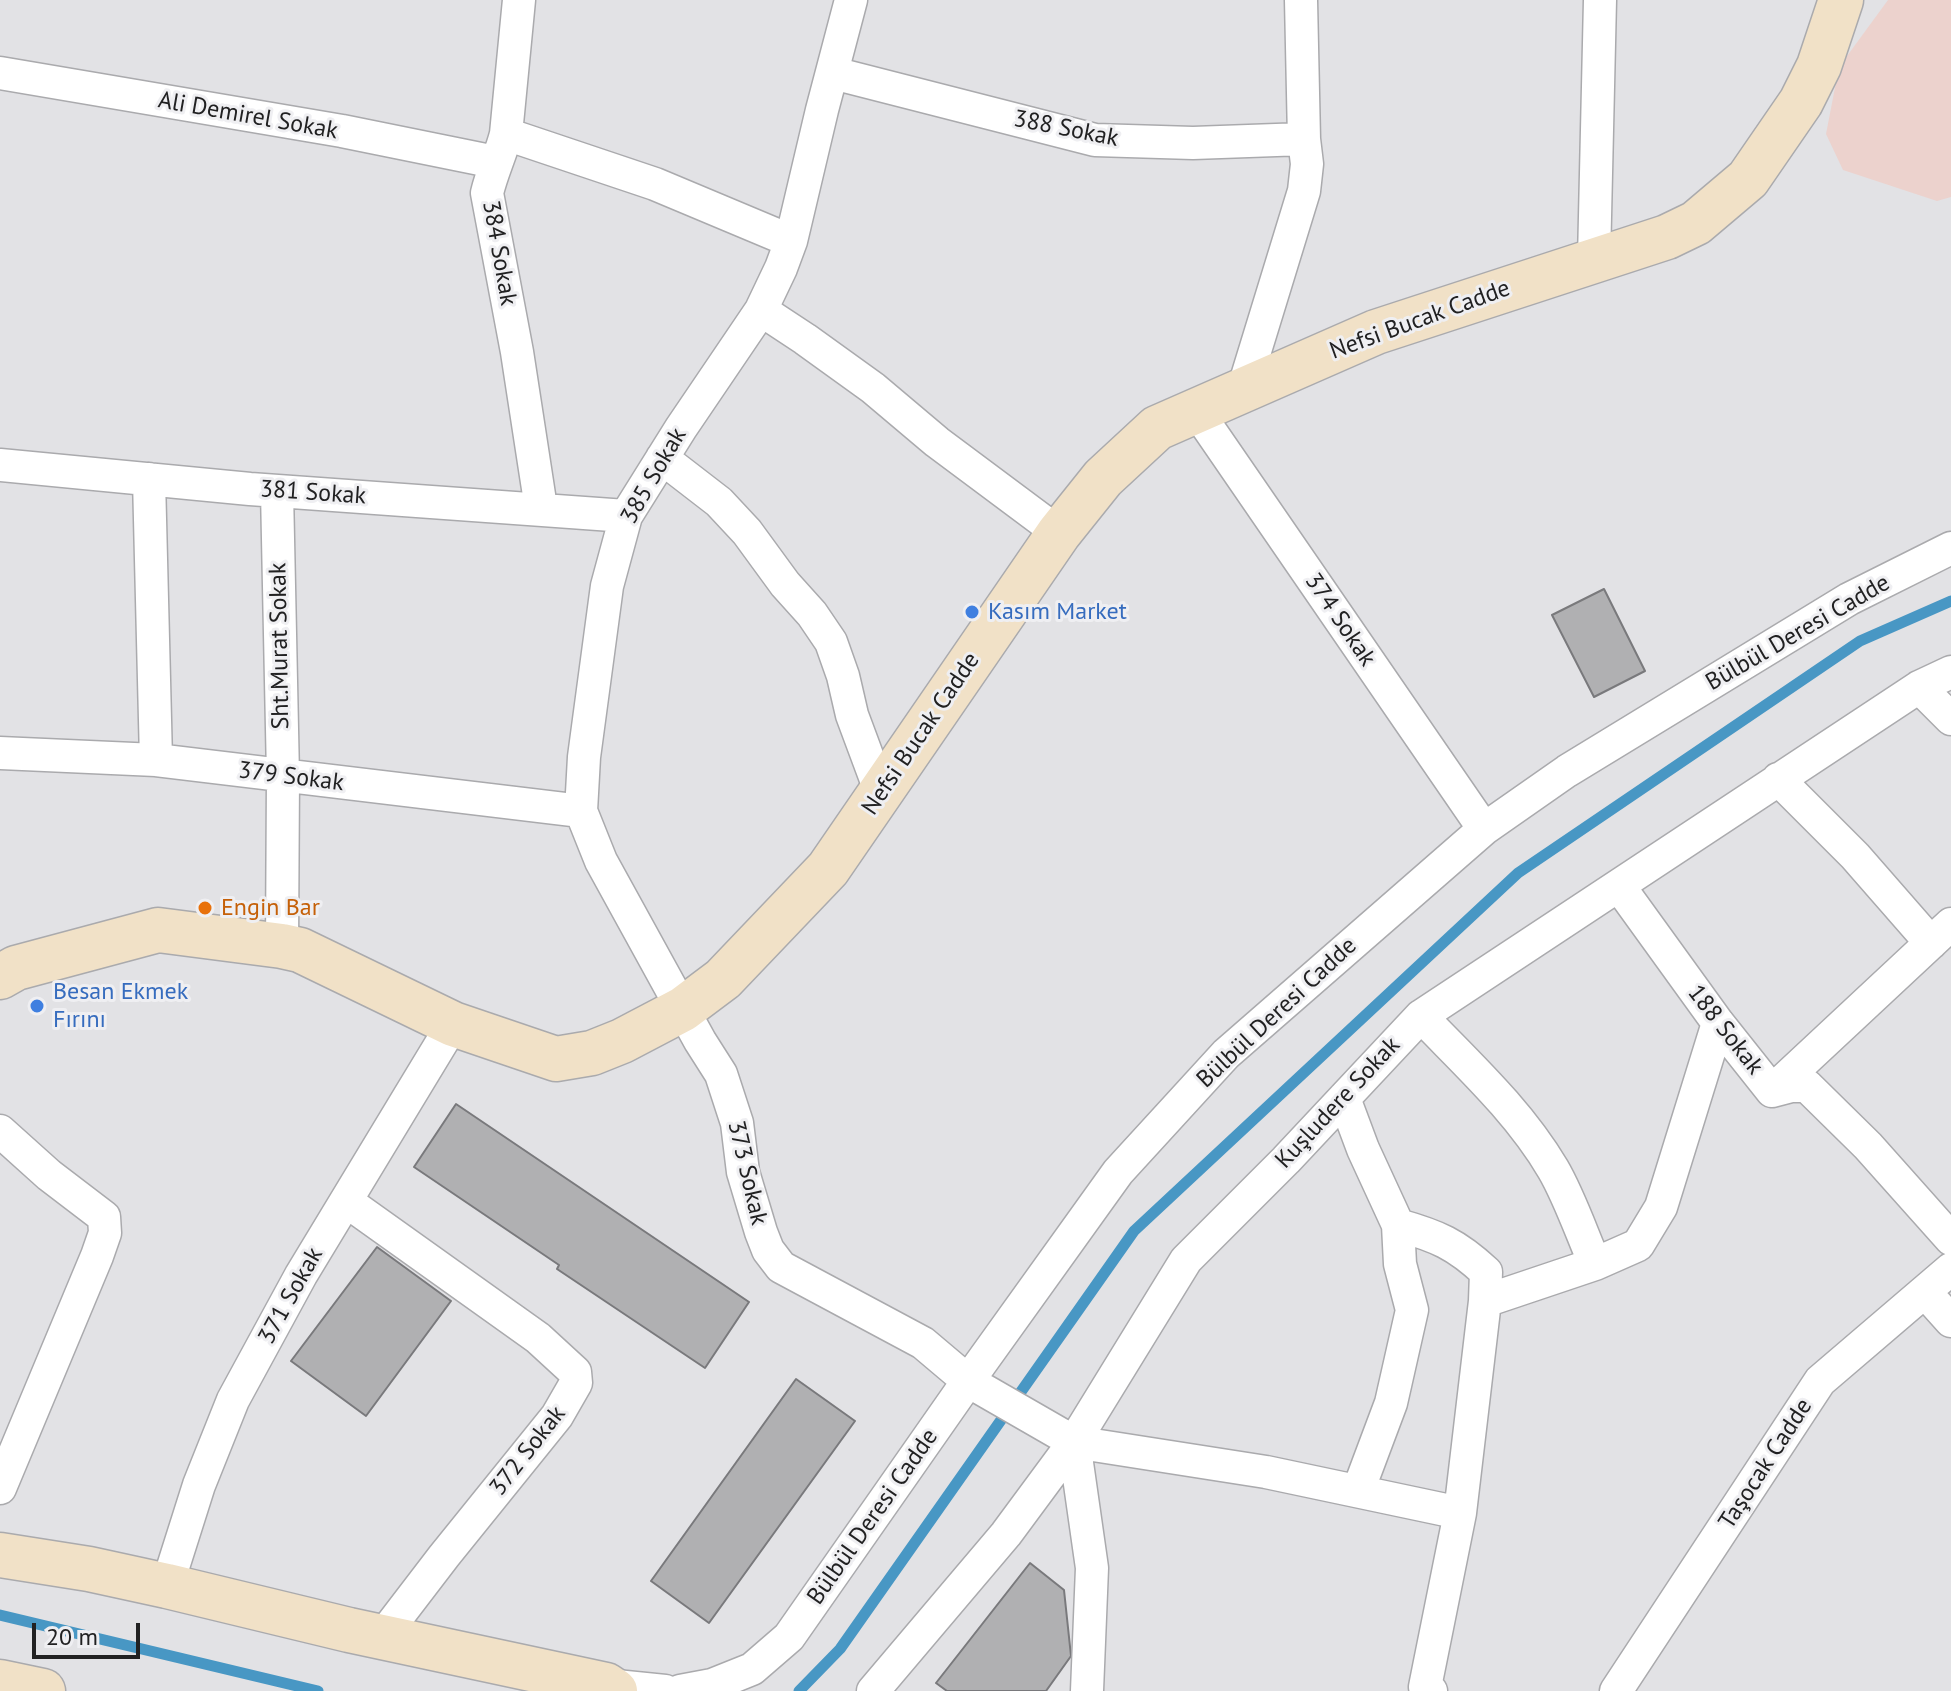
<!DOCTYPE html>
<meta charset="utf-8">
<style>
body{margin:0}
#map{position:relative;width:1951px;height:1691px;overflow:hidden;background:#e2e2e5;font-family:"PT Sans",sans-serif}
canvas{display:block}
.scale{position:absolute;left:32px;top:1623px;width:108px;height:36px;box-sizing:border-box;border:4px solid #212122;border-top:0;padding-left:10px;font-size:24px;line-height:28px;white-space:nowrap;color:#212122;-webkit-text-stroke:6px #efeff2;paint-order:stroke}
</style>
<div id="map">
<canvas width="1951" height="1691"></canvas>
<div class="scale">20 m</div>
</div>
<script>
const ctx = document.querySelector('canvas').getContext('2d');
ctx.lineJoin = 'round';
function paint(path, color) { ctx.fillStyle = color; ctx.fill(path, 'evenodd'); }
function stroke(path, color, width, dash) { ctx.strokeStyle = color; ctx.lineWidth = width; ctx.lineCap = dash ? 'butt' : 'round'; ctx.setLineDash(dash || []); ctx.stroke(path); }
function drawText(font, color, halo, rows, align = 'center') {
  ctx.font = font + ' "PT Sans",sans-serif'; ctx.lineWidth = 6; ctx.setLineDash([]); ctx.textBaseline = 'middle'; ctx.strokeStyle = halo; ctx.fillStyle = color; for (const [text, x, y, turn = 0] of rows) {
    ctx.save(); ctx.translate(x, y); ctx.rotate((+turn || 0) * Math.PI / 180); ctx.textAlign = isNaN(turn) ? turn : align; if (halo) ctx.strokeText(text, 0, 0); ctx.fillText(text, 0, 0); ctx.restore();
  }
}
paint(new Path2D(`
 M1888,0h63v197l-14,4 -94,-31 -17,-36 13,-67z`), '#ecd2cd');
stroke(new Path2D(`
 M0,1615l318,76
 M799,1691l41,-42 294,-418 384,-358 342,-232 91,-40`), '#4897c4', 11);
const building = new Path2D(`
 M1604,589l41,82 -51,26 -42,-82z
 M456,1104l293,198 -44,66 -148,-99 2,-4 -145,-98z
 M377,1247l74,54 -85,115 -75,-55z
 M796,1379l59,42 -146,202 -58,-42z
 M1030,1563l34,27 7,66 -25,35h-99l-11,-8z`);
paint(building, '#b0b0b2');
stroke(building, '#79797c', 2);
const street = new Path2D(`
 M519,0l-13,134c-5,20 -14,38 -19,59l30,159 24,156
 M851,0l-29,110 -31,131 -10,27 -20,42 -80,118 -55,88 -19,70 -23,171 -3,54 20,50 99,180 21,33 16,49 6,49 18,60 7,18 13,17 142,76 45,38 106,61 192,30 194,41
 M0,73l342,58 153,31
 M833,73l262,67 98,3 111,-4
 M506,134l149,50 136,57
 M1594,260l6,-260
 M761,310l44,29 68,49 64,54 122,91
 M1243,390l61,-199 3,-27 -3,-25 -3,-139
 M1196,410l288,419
 M662,458l57,44 28,30 38,52 27,30 19,28 12,34 9,39 29,78
 M0,465l250,24 376,27
 M149,479l7,281
 M277,491l6,285 -1,170
 M1919,687l32,32
 M0,753l156,7 425,51
 M1778,779l77,77 76,87
 M1619,886l99,137 54,68
 M1421,1016c46,48 97,94 132,153 16,27 29,65 42,95
 M1772,1091l19,-5h16l61,60 83,93
 M1772,1091l179,-167
 M1344,1098l19,51 35,76 2,39 12,46 -21,93 -33,88
 M0,1131l49,44 55,42 1,16 -8,23 -97,232
 M346,1201l192,137 37,34 1,11 -19,33 -113,140 -62,81
 M1398,1225c39,11 58,19 88,47l-1,29
 M1925,1292l26,29
 M1074,1442l18,126 -5,123
 M167,1586l32,-101 34,-85 68,-125 152,-251
 M606,1685l59,6
 M680,1691l32,-6 40,-16 37,-32 179,-256 150,-209 108,-118 258,-225 83,-58 282,-172 102,-51
 M873,1691l133,-157 68,-92 112,-182 100,-100 135,-144 498,-329 32,-15
 M1431,1691l-6,-4 35,-174 25,-212 110,-37 43,-19 23,-38 57,-184
 M1616,1691l204,-310 131,-112`);
const secondary = new Path2D(`
 M0,977l16,-9 142,-38 124,16 18,4 153,74 103,35 36,-6 30,-12 61,-32 40,-30 105,-110 231,-336 44,-55 54,-50 219,-96 291,-95 29,-14 52,-44 53,-77 18,-36 22,-66
 M0,1555l89,14 78,17 182,44 257,55 9,6
 M0,1682l43,9`);
stroke(street, '#aaaaad', 35);
stroke(secondary, '#aaaaad', 47);
stroke(street, '#fff', 32);
stroke(secondary, '#f1e1c7', 44);
for (const [x, y, r, color] of [
 [972,612,8,"#3f7fe0"],
 [205,908,8,"#e8710a"],
 [37,1006,8,"#3f7fe0"]
]) { const dot = new Path2D(); dot.arc(x, y, r, 0, 2 * Math.PI); ctx.fillStyle = color; ctx.fill(dot); stroke(dot, '#efeff2', 3); }
drawText('24px', '#212122', '#efeff2', [
 ["Ali Demirel Sokak",248,116,10],
 ["388 Sokak",1066,129,11],
 ["384 Sokak",499,253,80],
 ["Nefsi Bucak Cadde",1420,320,-20],
 ["385 Sokak",654,476,-60],
 ["381 Sokak",313,493,4],
 ["374 Sokak",1340,620,56],
 ["Bülbül Deresi Cadde",1798,633,-30],
 ["Sht.Murat Sokak",280,646,-91],
 ["Nefsi Bucak Cadde",921,734,-56],
 ["379 Sokak",291,777,7],
 ["Bülbül Deresi Cadde",1277,1013,-43],
 ["188 Sokak",1725,1030,52],
 ["Kuşludere Sokak",1338,1103,-47],
 ["373 Sokak",747,1173,77],
 ["371 Sokak",291,1296,-61],
 ["372 Sokak",528,1451,-52],
 ["Taşocak Cadde",1766,1464,-57],
 ["Bülbül Deresi Cadde",873,1517,-55]
]);
drawText('24px', '#366cbe', '#efeff2', [
 ["Kasım Market",988,612],
 ["Besan Ekmek",53,992],
 ["Fırını",53,1020]
], 'left');
drawText('24px', '#c56008', '#efeff2', [
 ["Engin Bar",221,908]
], 'left');
</script>
